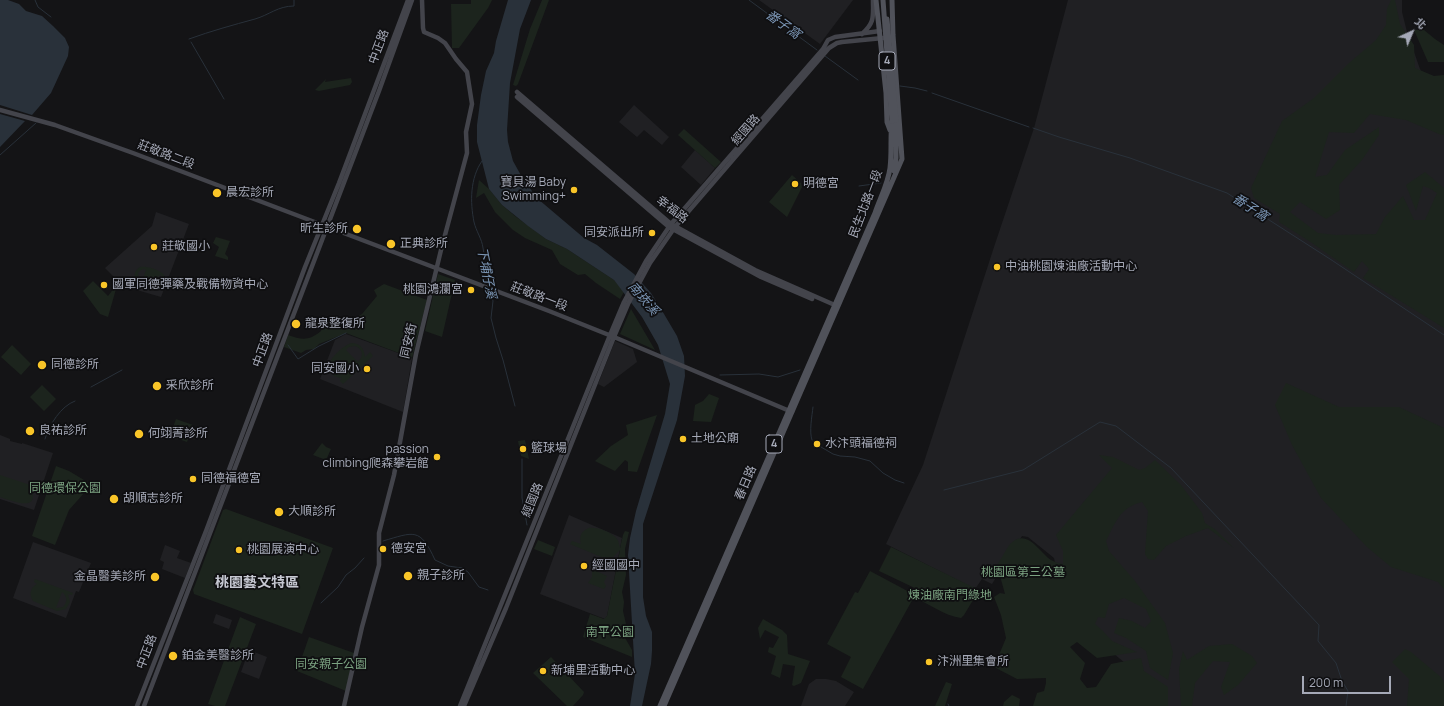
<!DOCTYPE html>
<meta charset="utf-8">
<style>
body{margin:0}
#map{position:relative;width:1444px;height:706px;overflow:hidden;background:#141416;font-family:Manrope,"Noto Sans TC",sans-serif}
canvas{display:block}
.north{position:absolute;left:1392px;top:12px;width:40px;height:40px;-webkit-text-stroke:3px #0f0f11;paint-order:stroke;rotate:44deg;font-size:11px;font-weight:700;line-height:16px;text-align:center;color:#a5a9b7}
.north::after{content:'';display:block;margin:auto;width:14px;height:18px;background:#a5a9b7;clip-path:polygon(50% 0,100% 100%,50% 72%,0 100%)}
.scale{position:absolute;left:1302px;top:676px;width:89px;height:18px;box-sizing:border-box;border:2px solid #a5a9b7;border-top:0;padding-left:5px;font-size:12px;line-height:14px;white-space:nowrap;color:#a5a9b7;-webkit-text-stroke:3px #0f0f11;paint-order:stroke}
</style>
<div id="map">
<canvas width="1444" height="706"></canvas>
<div class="north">北</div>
<div class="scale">200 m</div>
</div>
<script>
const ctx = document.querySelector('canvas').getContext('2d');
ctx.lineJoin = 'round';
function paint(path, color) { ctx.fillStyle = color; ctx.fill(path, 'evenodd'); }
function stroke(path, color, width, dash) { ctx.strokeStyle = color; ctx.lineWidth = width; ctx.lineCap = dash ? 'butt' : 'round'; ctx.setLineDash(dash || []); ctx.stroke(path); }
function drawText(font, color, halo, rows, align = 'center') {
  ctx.font = font + ' Manrope,"Noto Sans TC",sans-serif'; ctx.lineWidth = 3.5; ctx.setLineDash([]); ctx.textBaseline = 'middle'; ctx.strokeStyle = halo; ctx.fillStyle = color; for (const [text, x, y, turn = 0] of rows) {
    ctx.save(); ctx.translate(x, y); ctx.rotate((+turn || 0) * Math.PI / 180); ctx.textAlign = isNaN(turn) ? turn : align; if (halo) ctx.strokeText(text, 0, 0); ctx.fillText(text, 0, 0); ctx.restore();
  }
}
paint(new Path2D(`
 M759,0h94l-33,44z
 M1068,0h334v12l5,20 13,37 24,42v595h-296l-18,-39 -65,-53 -11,-56 -26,-21 -6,-1 -30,48 -10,-5 -7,10 -89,-45 37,-79 72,-221 39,-116z
 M634,105l35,32 -7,8 -18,-15 -7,7 -18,-15z
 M695,150l20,18 -14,17 -20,-18z
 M156,212l33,12 -28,73 -38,-11 -18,-18 47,-42z
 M346,334l66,24 -9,54 -83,-33 15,-39z
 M615,341l18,8 4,13 -33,25 -6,-3z
 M0,435l10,4v2l12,3v-1l31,10 -19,57 -34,-11z
 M569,515l53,23 -15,78 -2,3 -65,-25z
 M33,542l58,21 -12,29 -3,-1 -10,27 -53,-20z
 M165,545l15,6 -3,7 14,5 -6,15 -23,-9 2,-7 -4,-2z
 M216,614l16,6 -3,9 -16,-6z
 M249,650l18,7 -8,22 -18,-7z
 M816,679h10l10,2 18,11 -9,14h-44l8,-22z`), '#202023');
paint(new Path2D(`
 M471,0h21l-4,8 -29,40h-7l-1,-44h20z
 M542,0h7l-31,84 -2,2 -3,-1 17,-56z
 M1391,0h4l5,24 14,21 1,23 19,8 10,-1v60l-5,-1 -33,-14 -36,-6 -16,19 -25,-1 -14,45 12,-2 18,-25 34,-23v8l-17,25 -23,25 1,25 -14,9 -26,-17 -10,10 28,21 18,2 40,-1 9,-17 18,-21 11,24h11l12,-27 -8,-5 -6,-2 -7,25 -10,-26 19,-13 19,16v140l-81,-50 6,-9 -7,-8 -8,11 -45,-31 -30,-19 1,-8 -26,-16 -3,-10 31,-67 32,-23 35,-35 27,-23 10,-15 1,-16z
 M1414,30h10l11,9 9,6v17h-16z
 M351,78l1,4 -2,3 -31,6 -4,-1 11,-11 -1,3z
 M684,129l37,33 -6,6 -37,-33z
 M792,175l9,8 1,4 -15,30 -18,-15z
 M479,180l10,9 13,16 13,11 31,23 21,10 41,27 6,4 10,12 -4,7 -24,-16 -11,-9 -7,1 -18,-11 -8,-14 -27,-12 -12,-8 -18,-18 -11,-19 -8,5z
 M216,237l14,4 -5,13 3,3v3l-13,-4 4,-9 -6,-4z
 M140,267c6,-1 17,2 22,6 8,7 1,16 -7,16l-18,-7c-4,-6 -3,-11 3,-15zM144,269l2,1 -4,11 13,5 5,-12 3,5 -2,6 -6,2 -16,-7 -1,-7 3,-3z
 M438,274l17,6 -13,57 -17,-6z
 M93,281l15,15 7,-9 1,2 -8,28 -8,-3 -17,-23z
 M384,284l43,16 -15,58 -66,-25 -27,11 -5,5 -8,1 -5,3 -17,-6 4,-12c14,5 21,6 33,-4l2,-11h13l1,-3 10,6 15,-9 15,-18 -3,-6z
 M631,309l24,41 -35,-16z
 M351,343c9,0 13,5 14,14l5,-5 3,4 -30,28 -3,-3 2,-3c-8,0 -13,-5 -13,-14 3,-8 14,-18 22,-21zM355,346c8,3 9,10 3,16l-12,-12 3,-3z
 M12,345l19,19 -10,11 -20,-18z
 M1286,383l53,24h60l45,21v161l-6,-7 -47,-15 -24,-20 -46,-49 -29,-53 -17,-40z
 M42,385l14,14 -12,12 -14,-14z
 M709,394l10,4 -8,24 -18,-1 2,-16 8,-4z
 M657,415l-20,57 -9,-1v-9l-3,-2 -10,11 -20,-10 16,-15 17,-11 -2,-10z
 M176,419l17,6 -6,17 -17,-6z
 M525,440l4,19 -8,-3 -3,-15z
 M322,443l4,4 5,2 -5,11 -13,-5z
 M1099,455l14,2 26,13 6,-2 10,-8 26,25 21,28 3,10 11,7 18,18 -26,-20 -22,8 -20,10 -12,14 -6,-1 -3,-5 3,-43 -6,-9c-23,6 -26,20 -36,39l3,10 26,30 30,42 8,30 -5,27 -18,-12 -4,-17 -20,-13 -12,-5 5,-15 13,3 13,7 6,-7 -5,-12 -22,-11 -15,6 -4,14 -7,-1 -3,7 8,7 9,10 25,11 -40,6 -20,-16 -7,5 15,16 -5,16 7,9 9,-1 15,-23 30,-6 3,13 24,16v19h-135l4,-13 7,-2 2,-8v-5l-29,1 -23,-12 12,-29 -5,-23 -7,-18 6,-4 5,1 -8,-29c4,-5 9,-16 13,-21 17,-17 29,8 41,16 3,2 8,3 12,4v-13l-7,-16 56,-67z
 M56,466l13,5 15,9 -3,5 1,4 3,3 -16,18 -14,35 -23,-9z
 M0,475l39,13 -1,3 -6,-1c7,23 -22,10 -32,7z
 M226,509l107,39 -31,86 -108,-40 -1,-4 2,-5 28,-75z
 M589,528c8,-1 23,4 28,11 2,3 2,6 3,9l3,-13 2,-4 4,1 -4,17 1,26 -4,17 2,10 -1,9 3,13 -2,6v6l8,14v7l-49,-20 7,-23 14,5 3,-3 13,-66 -8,8 5,2 -1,3 -46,-19 2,-3 9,3c-2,-8 0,-13 8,-16z
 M538,540l17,7 -3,9 -18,-7z
 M891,547l88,43 -15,25 -3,3c-16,-2 -31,-14 -46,-20l4,-8 -40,-19z
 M594,570l13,6 -3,6 2,4 -2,3 -16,-6 4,-6v-6z
 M870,571l45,24 -52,94 -22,-12 10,-20 -24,-13 28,-52 3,1z
 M35,579l38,14 -1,2 -4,-1 2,8 -4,7 -9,2 -24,-10c-4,-7 -3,-13 4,-17l-3,-2zM62,592c5,4 6,10 1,15l-7,1z
 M240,617l16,7 -31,82h-10l-7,-2z
 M763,619l19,11 5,5 1,19 22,7 -9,22 -7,3 -2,-1 3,-19 -12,-2 -3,14 -9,-4 5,-18 -8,-4 1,-5 4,1 6,-11 -14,-7 -5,9 -2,-11z
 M309,637l45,16 -8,38 -49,-20z
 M1232,644l20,12 5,7 -19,22 -14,10 -3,-8 9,-25 -17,-1 -18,22 -3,23h-11l-2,-37 4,-18 4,9 22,-14z
 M1405,649l6,3 31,26 2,5v23h-37l2,-27 -17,-17z
 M551,657l33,35 -1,3 -10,11h-6l-34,-33z
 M946,682l6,2 -7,22h-10z
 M1012,695l8,4 -1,7h-16l1,-4z`), '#1c241d');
paint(new Path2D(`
 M0,0h8l11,4 7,7 16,5 11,10 12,12 4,9 -1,9 -17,37 -19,22 -32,-10z
 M508,0h23l-11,29 -10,54 -3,47 1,12 5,19 10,18 15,20 46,39 13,7 37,29 17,19 13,21 13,22 7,20 1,20 -8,44 -34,104v73l3,19 6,16v19l-1,13 -9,42h-12l5,-32 -7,-119 2,-17 6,-27 29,-97 5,-30 -12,-39 -16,-28 -28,-37 -47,-31 -21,-10 -18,-13 -26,-21 -13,-16 -12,-47v-17l4,-30 5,-24 8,-18 2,-12z
 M0,114l25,7 -25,26z`), '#29313a');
stroke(new Path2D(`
 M35,0l3,7 13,10
 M749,0l68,50
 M189,39c22,-8 44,-14 66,-20 14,-4 23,-13 39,-13v-6
 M191,42l33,57
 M825,56l33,24
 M900,86l15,2 12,3
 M932,93l97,34
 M1033,128l26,9 71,21 97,35 103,66 114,76
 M0,155l36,-32
 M482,161c-12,17 -12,41 -8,61 2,9 8,17 9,26 3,13 2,25 5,37
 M859,186l22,-3
 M490,290l3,11 -2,17 5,20 7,22 12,46
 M288,345l10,14 21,-13 27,-13
 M720,375l39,-1 19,3 22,-7
 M91,387l31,-17
 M45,439c4,-14 16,-33 30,-38
 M812,440c-3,-8 0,-24 1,-33
 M821,447l12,7 7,2 15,1 15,4 13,12 12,7 9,3
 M522,459v39l5,27
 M944,490l79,-20 77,-48 16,4 55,42 148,157 -1,16 18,22 6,18 6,10 -2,15
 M383,541c31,-9 37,-14 52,19l13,6 14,2 6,4 11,15 9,3
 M321,603l17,-16 8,-12 9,-7 9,-10
 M948,704l1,2`), '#29313a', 1);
stroke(new Path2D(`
 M862,34c13,-12 11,-17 11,-34
 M517,92l154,132 84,46 82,36
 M517,97l152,130 92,50 51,22
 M0,110l55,15 78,28 416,158 65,26 178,75
 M137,706l69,-175 99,-264 34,-84 69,-183
 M144,706l235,-615 33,-91
 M344,706l18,-79 17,-62v-32l15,-58 22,-121 25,-104 26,-97 -1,-21 6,-28 -5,-32 -11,-13 -11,-16 -7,-5 -14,-6 -1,-4 -1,-28
 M460,706l150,-371 14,-33 22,-41 25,-37 152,-175 5,-9 7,-3 45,-6
 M464,706l42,-98 108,-271 14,-33 22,-41 25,-36 154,-179 8,-5 5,-1 41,-4`), '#43444b', 4.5);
stroke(new Path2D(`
 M876,0l10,93 1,29 3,8
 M894,171l2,-13v-38
 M660,706l215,-493c5,-15 13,-29 15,-45 2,-16 0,-31 2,-47
 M664,706l238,-547 -9,-124 -1,-35`), '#50525a', 5);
stroke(new Path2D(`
 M883,0l9,121
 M887,19l9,101`), '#50525a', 5);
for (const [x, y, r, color] of [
 [795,184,4,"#f9c528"],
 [574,190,4,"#f9c528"],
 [217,193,5,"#f9c528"],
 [357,229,5,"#f9c528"],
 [652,233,4,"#f9c528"],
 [391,244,5,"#f9c528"],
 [154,247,4,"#f9c528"],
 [997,267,4,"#f9c528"],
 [104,285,4,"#f9c528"],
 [471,290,4,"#f9c528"],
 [296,324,5,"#f9c528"],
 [42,365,5,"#f9c528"],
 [367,369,4,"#f9c528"],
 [157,386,5,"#f9c528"],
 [30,431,5,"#f9c528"],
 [139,434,5,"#f9c528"],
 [683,439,4,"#f9c528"],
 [817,444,4,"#f9c528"],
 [523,449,4,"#f9c528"],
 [437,457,4,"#f9c528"],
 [193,479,4,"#f9c528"],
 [114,499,5,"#f9c528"],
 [279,512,5,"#f9c528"],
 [383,549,4,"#f9c528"],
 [239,550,4,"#f9c528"],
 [584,566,4,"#f9c528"],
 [408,576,5,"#f9c528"],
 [155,577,5,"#f9c528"],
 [173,656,5,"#f9c528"],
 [929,662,4,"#f9c528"],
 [543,671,4,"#f9c528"]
]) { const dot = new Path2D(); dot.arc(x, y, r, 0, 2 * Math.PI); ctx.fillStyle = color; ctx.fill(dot); stroke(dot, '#0f0f11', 1.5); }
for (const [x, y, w] of [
 [887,61,16],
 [774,444,16]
]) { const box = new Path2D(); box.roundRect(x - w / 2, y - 9, w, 18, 3); ctx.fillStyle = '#0f0f11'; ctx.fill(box); stroke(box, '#a5a9b7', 1); }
drawText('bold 11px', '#a5a9b7', null, [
 ["4",887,61],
 ["4",774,444]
]);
drawText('12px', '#a5a9b7', '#0f0f11', [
 ["中正路",379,47,-69],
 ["經國路",746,130,-49],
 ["莊敬路二段",166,155,21],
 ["民生北路一段",866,204,-69],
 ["幸福路",672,210,37],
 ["莊敬路一段",539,297,21],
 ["同安街",409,341,-77],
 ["中正路",263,350,-70],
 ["春日路",746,483,-67],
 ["經國路",533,500,-68],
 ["中正路",147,652,-69]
]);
drawText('12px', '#a5a9b7', '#0f0f11', [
 ["寶貝湯 Baby",566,183,"right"],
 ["Swimming+",566,197,"right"],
 ["明德宮",803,184],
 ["晨宏診所",226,193],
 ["昕生診所",348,229,"right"],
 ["同安派出所",644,233,"right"],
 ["正典診所",400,244],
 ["莊敬國小",162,247],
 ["中油桃園煉油廠活動中心",1005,267],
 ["國軍同德彈藥及戰備物資中心",112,285],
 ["桃園鴻瀾宮",463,290,"right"],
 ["龍泉整復所",305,324],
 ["同德診所",51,365],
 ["同安國小",359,369,"right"],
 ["采欣診所",166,386],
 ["良祐診所",39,431],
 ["何翊菁診所",148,434],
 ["土地公廟",691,439],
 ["水汴頭福德祠",825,444],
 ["籃球場",531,449],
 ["passion",429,450,"right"],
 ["climbing爬森攀岩館",429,464,"right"],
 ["同德福德宮",201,479],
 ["胡順志診所",123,499],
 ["大順診所",288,512],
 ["德安宮",391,549],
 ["桃園展演中心",247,550],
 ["經國國中",592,566],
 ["親子診所",417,576],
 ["金晶醫美診所",146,577,"right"],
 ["鉑金美醫診所",182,656],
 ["汴洲里集會所",937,662],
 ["新埔里活動中心",551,671]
], 'left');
drawText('12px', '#7ba281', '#0f0f11', [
 ["同德環保公園",65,489],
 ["桃園區第三公墓",1023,573],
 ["煉油廠南門綠地",950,596],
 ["南平公園",610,633],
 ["同安親子公園",331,665]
]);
drawText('italic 13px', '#7a94b3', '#0f0f11', [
 ["番子窩",783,25,36],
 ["番子窩",1250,208,33],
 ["下埔仔溪",486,273,79],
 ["南崁溪",643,299,49]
]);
drawText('bold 14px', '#c6c8d2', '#0f0f11', [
 ["桃園藝文特區",257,583]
]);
</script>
